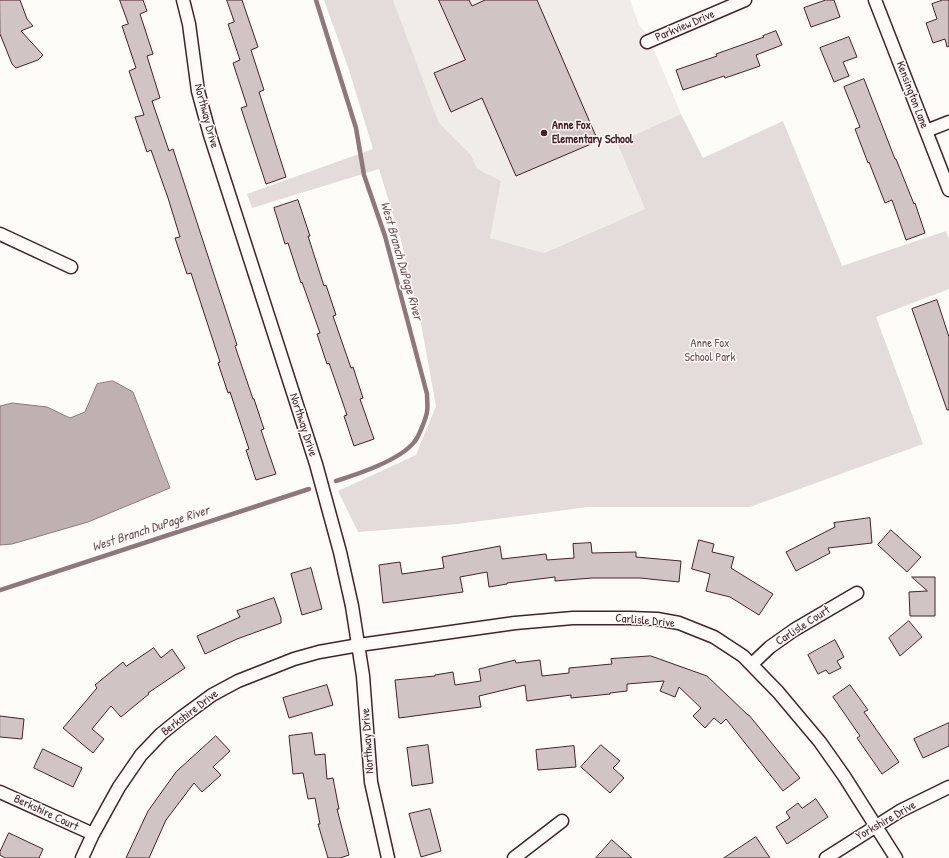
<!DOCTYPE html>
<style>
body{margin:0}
canvas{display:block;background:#fdfcf7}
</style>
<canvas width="949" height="858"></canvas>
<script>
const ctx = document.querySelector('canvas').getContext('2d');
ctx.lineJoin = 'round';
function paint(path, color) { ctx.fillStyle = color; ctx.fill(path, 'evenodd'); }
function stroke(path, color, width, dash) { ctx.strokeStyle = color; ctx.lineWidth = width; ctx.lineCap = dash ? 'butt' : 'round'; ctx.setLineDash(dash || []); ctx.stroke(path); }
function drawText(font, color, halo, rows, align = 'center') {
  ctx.font = font + ' "Patrick Hand",sans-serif'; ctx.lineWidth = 3; ctx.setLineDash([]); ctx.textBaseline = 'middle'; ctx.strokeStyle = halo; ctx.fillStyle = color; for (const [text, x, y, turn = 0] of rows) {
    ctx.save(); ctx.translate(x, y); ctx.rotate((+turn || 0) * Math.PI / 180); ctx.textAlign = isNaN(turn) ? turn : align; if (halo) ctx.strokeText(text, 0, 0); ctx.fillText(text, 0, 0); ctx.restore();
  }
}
paint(new Path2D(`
 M393,0h237l9,25 7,8 12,26 23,55 -64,30 28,65 -102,44 -53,-15 11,-57 -16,-8 -8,-5 -6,-13 -32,-32z`), '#f0ece8');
paint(new Path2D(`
 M324,0h69l46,123 32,32 6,13 8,5 16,8 -11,57 54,15 101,-44 -28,-66 64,-29 22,44 80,-37 59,145 104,-35 3,8v50l-73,28 47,127 -173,63h-162l-130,17 -100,8 -20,-41 78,-36 20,-49 -14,-77 -20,-85 -23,-75 -127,39 -5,-14 126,-45 -24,-79z`), '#e3dcda');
const water = new Path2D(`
 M113,381l20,11 37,96 -82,34 -76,22 -12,1v-139l12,-3 35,4 23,11 15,-6 12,-28z`);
paint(water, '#c0b1b1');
stroke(water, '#91777b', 1);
stroke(new Path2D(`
 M316,0l40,128 8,47 21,61 42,158c0,6 1,12 0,18 -1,6 -8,24 -12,29 -14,19 -57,33 -79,40
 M0,590l309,-101`), '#91777b', 4.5);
const building = new Path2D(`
 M0,0h20l7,19 6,7 -12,5 22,24 -5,5 -22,8 -4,-4 -12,-30z
 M120,0h23l4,11 -7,3 13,40 -6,2 13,42 -8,3 17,50 4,-2 64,196 -2,1 18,53h1l10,30 -3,1 15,44 -20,6 -10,-30 3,-1 -19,-57 -2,1 -10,-30 2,-1 -29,-89 -4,1 -12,-36 5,-1 -12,-39 -17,-48 -4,2 -12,-35 9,-2 -15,-44 7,-3 -14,-42 6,-2z
 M227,0h15l16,47 -7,3 13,40 -5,2 27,85 -20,7 -25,-76 6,-2 -14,-43 7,-3 -12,-36 6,-2z
 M439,0h30l3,6 13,-6h52l61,141 -82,35 -34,-78 -31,14 -17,-39 31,-13z
 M826,0h8l6,17 -29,10 -7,-19z
 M943,0h6v46l-2,1 -2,-8 -12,4 -7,-20 11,-4 -5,-15z
 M776,31l6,14 -26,10 4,11 -35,12 -1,-2 -41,14 -7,-20 41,-14 -1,-2 48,-17 -1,-1z
 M849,37l8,20 -14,5 6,14 -15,6 -14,-34z
 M864,79l31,80h1l18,45 1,-1 10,30 -19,7 -14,-40 -7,3 -16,-41 -1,1 -13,-34 5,-2 -16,-40z
 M298,200l12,36h-2l16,50 2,-1 10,30 -3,1 18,52 2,-1 10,31 -3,1 14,40 -20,7 -10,-30 3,-1 -18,-52 -2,1 -10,-30 3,-1 -18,-51 -1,1 -13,-40 -3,1 -11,-36z
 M937,300l12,37v73h-2l-35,-101z
 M870,518l2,25 -44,5 2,5 -34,18 -10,-19 49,-25 -1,-4z
 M891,530l30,27 -14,15 -29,-27z
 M699,540l15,4 -2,8 22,5 -3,11 42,26 -14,21 -29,-18 -24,-6 4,-17 -18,-5z
 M591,543l1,10 44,-1v5l45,4 -2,21 -39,-4h-48l-37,3v-4l-48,6v1l-18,3 -2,-15 -27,5 3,15 -80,11 -4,-38 21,-3 2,12 42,-6 -2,-11 58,-11 2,13 44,-5 1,6 27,-2 -1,-14z
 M311,568l11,41 -20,6 -11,-41z
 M912,577h23v39h-25l-1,-24 18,-1z
 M274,598l7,20v5l-44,16 -32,15 -8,-18 43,-19 -3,-6z
 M909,621l13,16 -22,19 -11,-18z
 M835,640l9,17 -7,4 4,7 -12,6 -3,-4 -8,4 -10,-19z
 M154,648l7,10 11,-9 13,19 -37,25 1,1 -28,23 -10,-11 -19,23 12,10 -11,14 -30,-25 34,-40 -2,-3 28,-23 3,4z
 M651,656l56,20 41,39h1l51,63 -17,13 -57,-72 -5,5 -7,-6 -9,10 -12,-12 8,-8 -22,-21 -4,10 -15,-6 4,-10 -37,3v7l-17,2v1l-39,4v-3l-44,6 -2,-16 -46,11 2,11 -82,11 -4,-38 40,-4v-1l18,-3 2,13 26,-4 -2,-12 36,-9 1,3 24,-3 2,16 27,-3v-5l43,-4 -1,-5z
 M327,685l6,20 -44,13 -6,-20z
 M850,685l18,25 -4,2 35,50 -17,12 -25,-36 3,-2 -27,-39z
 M0,716l24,3 -2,20 -22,-2z
 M949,723v23l-26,12 -9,-19z
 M312,733l3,22 10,-1 2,25 6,-1 6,31h-2l12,46 -9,3h-12l-10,-34h2l-5,-26 -7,1 -5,-26 -10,1 -4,-38z
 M216,736l14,15 -17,16 8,8 -19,17 -8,-9 -28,37 -17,38h-23l22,-47 28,-39z
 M428,745l5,38 -21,3 -5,-38z
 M601,745l19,16 -7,7 11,10 -14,15 -29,-26z
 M574,746l2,21 -38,3 -2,-20z
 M43,749l39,19 -9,19 -39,-19z
 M816,799l12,18 -41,27 -11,-17 14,-9 -4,-6 12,-9 4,5z
 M430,809l11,42 -20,6 -12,-43z
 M9,833l34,16 -4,9h-34l-5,-3v-3z
 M756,837l14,21h-46z
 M612,840l20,18h-36z`);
paint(building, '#d0c5c4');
stroke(building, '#4a1f2b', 1);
const minor = new Path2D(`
 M183,0l6,24 9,67 12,44 106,329 24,88 12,54 11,70 8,106 17,76
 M875,0l74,190
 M647,42l98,-42
 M926,131l23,-9
 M0,234l71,33
 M752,664l18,-17 24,-17 63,-37
 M0,792l93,42
 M82,858l11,-24 26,-47 22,-32 20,-21 21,-17 30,-22 26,-14 56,-22 25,-7 40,-7 156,-22 58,-5h57l27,1 22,4 35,14 29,19 35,36 42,50 24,34 52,82
 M514,858l48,-37
 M826,858l74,-47 49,-24`);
stroke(minor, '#4a1f2b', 15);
stroke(minor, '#fdfcf7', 12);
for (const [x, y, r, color] of [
 [544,133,4,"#4a1f2b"]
]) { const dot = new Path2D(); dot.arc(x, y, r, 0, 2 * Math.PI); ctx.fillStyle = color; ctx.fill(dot); stroke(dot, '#fdfcf7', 1.5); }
drawText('12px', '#4a1f2b', '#fdfcf7', [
 ["Parkview Drive",685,26,-23],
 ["Kensington Lane",912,95,69],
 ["Northway Drive",206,116,75],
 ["Northway Drive",303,425,72],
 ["Carlisle Drive",645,621,5],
 ["Carlisle Court",803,626,-33],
 ["Berkshire Drive",190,713,-37],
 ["Northway Drive",368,741,-94],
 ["Berkshire Court",46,813,25],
 ["Yorkshire Drive",886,821,-30]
]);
drawText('bold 12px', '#4a1f2b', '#fdfcf7', [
 ["Anne Fox",552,126],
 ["Elementary School",552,140]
], 'left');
drawText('12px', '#704e57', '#fdfcf7', [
 ["Anne Fox",710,344],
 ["School Park",710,358]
]);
drawText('italic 13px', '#73525a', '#fdfcf7', [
 ["West Branch DuPage River",401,261,74],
 ["West Branch DuPage River",151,529,-18]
]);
</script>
